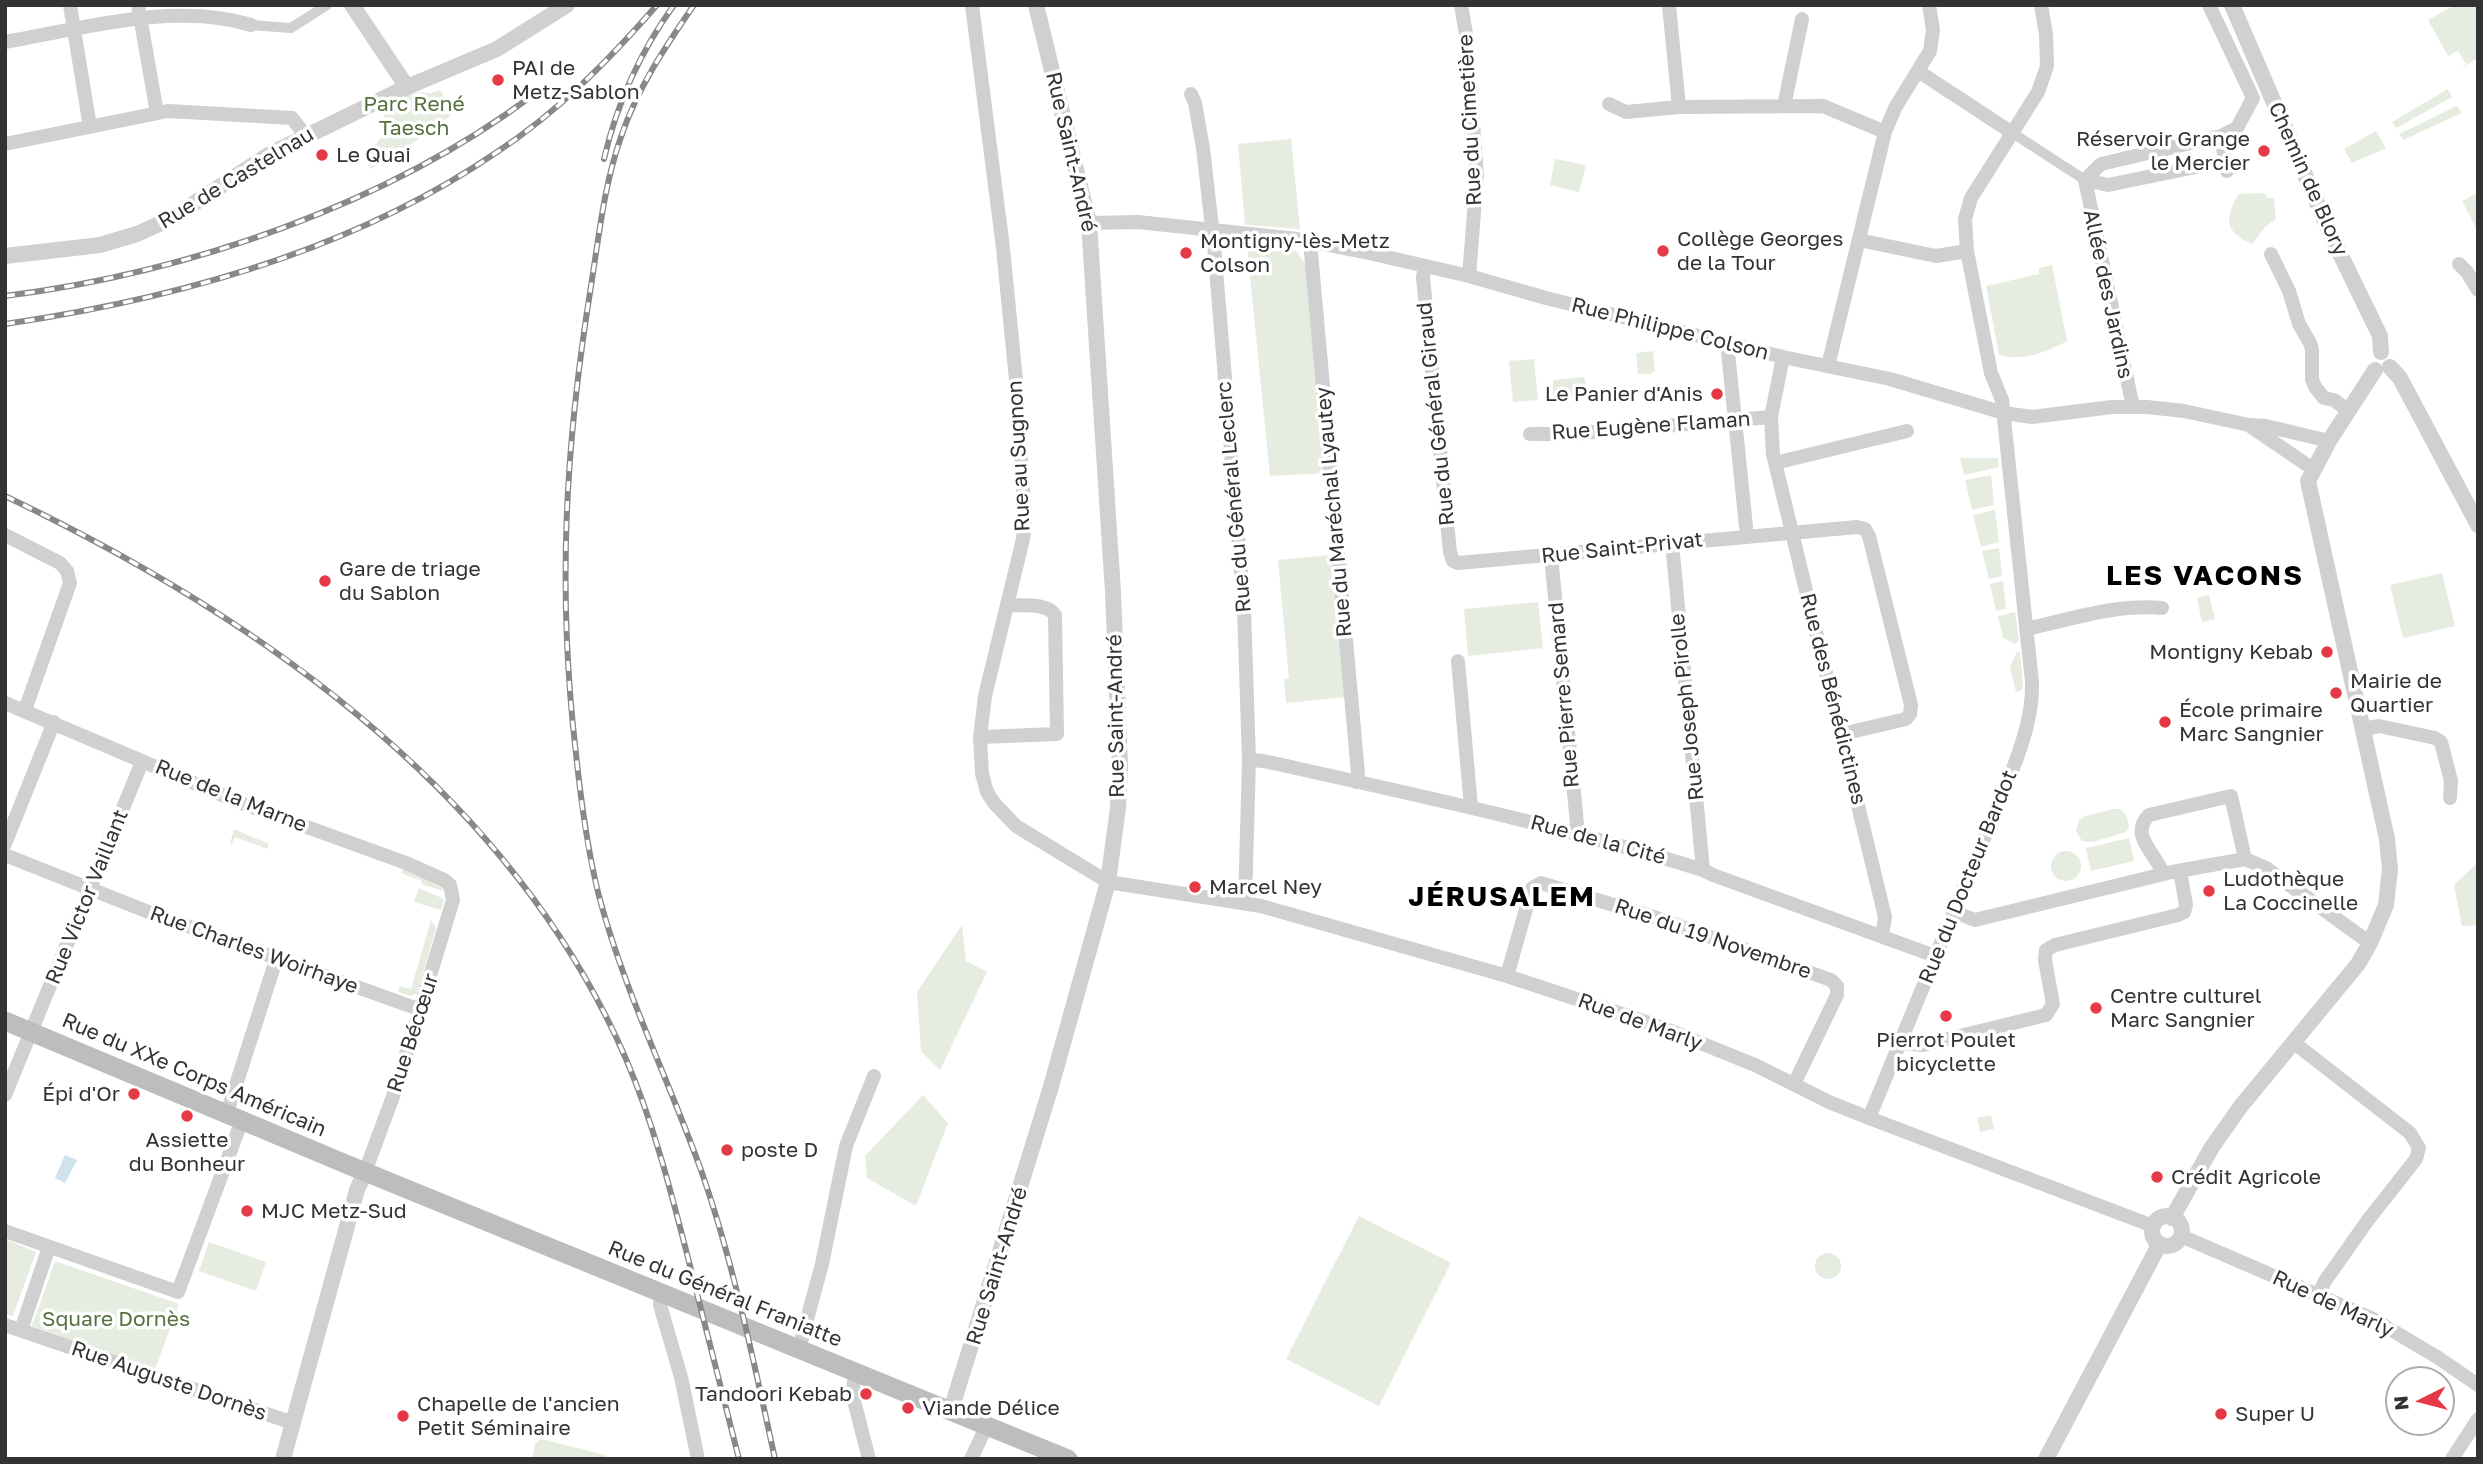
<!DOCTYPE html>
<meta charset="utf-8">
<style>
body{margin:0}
#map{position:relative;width:2483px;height:1464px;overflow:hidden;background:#fff;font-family:"Golos Text",sans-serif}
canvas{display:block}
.frame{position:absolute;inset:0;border:7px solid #333;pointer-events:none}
.north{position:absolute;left:2385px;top:1366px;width:70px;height:70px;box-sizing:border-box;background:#fff;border:2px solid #adadad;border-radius:50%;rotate:264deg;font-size:19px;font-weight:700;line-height:28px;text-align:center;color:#333}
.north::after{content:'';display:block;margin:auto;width:24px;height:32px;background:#e63946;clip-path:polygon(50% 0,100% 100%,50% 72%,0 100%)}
</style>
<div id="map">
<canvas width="2483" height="1464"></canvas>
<div class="frame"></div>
<div class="north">N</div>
</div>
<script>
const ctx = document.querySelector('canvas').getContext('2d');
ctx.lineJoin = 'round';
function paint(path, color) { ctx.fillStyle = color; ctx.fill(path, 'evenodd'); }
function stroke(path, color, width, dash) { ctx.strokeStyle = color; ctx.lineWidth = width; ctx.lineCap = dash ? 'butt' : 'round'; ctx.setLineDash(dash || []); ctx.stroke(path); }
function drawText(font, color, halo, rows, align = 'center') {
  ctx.font = font + ' "Golos Text",sans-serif'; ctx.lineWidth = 7; ctx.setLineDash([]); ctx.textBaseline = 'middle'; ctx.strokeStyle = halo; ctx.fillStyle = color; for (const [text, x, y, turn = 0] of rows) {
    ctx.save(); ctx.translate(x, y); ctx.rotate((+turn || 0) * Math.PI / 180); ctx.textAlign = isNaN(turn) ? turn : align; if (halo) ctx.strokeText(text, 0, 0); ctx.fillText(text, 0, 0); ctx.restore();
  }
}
paint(new Path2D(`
 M2455,5h23v53l-21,12 9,-6 -8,-13 -10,5 -20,-36z
 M2448,89l4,8 -56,31 -4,-6z
 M440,90l13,24 -31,23 -51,32 -6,-9 24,-34 -8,-15 29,-19 21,1z
 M2457,106l5,7 -59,27 -4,-6z
 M2376,131l10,17 -34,15 -8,-14z
 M1291,139l9,90 -55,-4 -7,-81z
 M1555,159l31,6 -7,27 -29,-7z
 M2264,193l4,5h6l2,21 -10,7 -14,18c-28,-13 -27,-24 -14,-50z
 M2478,193v37h-1l-15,-29z
 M1247,246l49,5 10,14 19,208 -55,3z
 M2052,265l15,76c-20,11 -45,21 -68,14l-13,-69 53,-12v-6z
 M1653,351l2,20 -5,3h-12l-2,-21z
 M1534,359l4,41 -25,2 -4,-41z
 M1584,377l4,18 -3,2 -32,1v-18z
 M1960,458h38l1,9 -35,8z
 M1991,475l3,30 -22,5 -7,-30z
 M1995,510l4,32 -18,5 -8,-32z
 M1999,548l3,28 -13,3 -7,-28z
 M1332,555l14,142 -60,6 -2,-24 5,-1 -11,-118z
 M2442,573l13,53 -52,12 -13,-53z
 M2003,581l3,28 -10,2 -6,-27z
 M2209,595l6,24 -13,3 -5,-24z
 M1538,602l5,46 -75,8 -4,-47z
 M2015,612l4,28 -4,4 -12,-6 -5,-22z
 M2017,652h3l3,33 -1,5 -6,2 -6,-25z
 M2114,809h6l6,5 3,13 -3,5 -33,10 -11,-1 -6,-10 3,-11 6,-4z
 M234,829l35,15 -2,5 -32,-12 -4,8 -1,-1z
 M2129,838l5,23 -43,10 -5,-23z
 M2051 866a15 15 0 1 1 30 0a15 15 0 1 1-30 0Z
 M2478,862v63l-16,1 -8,-41z
 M403,869l37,16 3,6 -22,-7 1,-3 -21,-8z
 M419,888l25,11 -3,11 -27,-8z
 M431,920l5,8 -19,65 -6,3 -13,-4 2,-6 11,3z
 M962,925l4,36 21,11 -47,98 -19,-19 -4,-59z
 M923,1095l25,28 -32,83 -49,-28 -2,-22z
 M1991,1115l3,14 -14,3 -3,-14z
 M1359,1216l92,47 -72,143 -93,-47z
 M5,1239l31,13 -23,64 -8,-2z
 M209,1242l57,20 -10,29 -57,-20z
 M1815 1266a13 13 0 1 1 26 0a13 13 0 1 1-26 0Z
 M55,1261l124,43 -24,66 -123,-44z
 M541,1439l64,16 3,4h-76l3,-15z`), '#e6ecdf');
paint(new Path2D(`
 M65,1155l12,5 -12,23 -10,-5z`), '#cfe2ee');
stroke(new Path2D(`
 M251,25l40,3 36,-23
 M2011,132l74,48`), '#d0d0d0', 10);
stroke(new Path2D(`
 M70,5l20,122
 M138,5l19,108
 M972,5l31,243 13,132 9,139 -2,20 -38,157 -5,41 2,37 5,18 7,11 22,23 92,56 153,24 246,70 154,51 94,38 74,37 40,16 284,108
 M1461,5l5,29 11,141 -8,101
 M1669,5l10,102
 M5,42c76,-13 171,-41 246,-17
 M1918,71l93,61
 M1191,94l4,9 8,45 11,97 30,363 5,152 -4,143
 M1609,104l17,8 53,-5 144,-1 62,26
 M1784,106l18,-87
 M2221,136l6,35
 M5,144l163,-33 124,7 13,17
 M2085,180l16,-16 120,-28 16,-8 16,-30 -44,-93
 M2085,180l48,227
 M2085,180l23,5 117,-24
 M1089,223l49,-1 159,17 72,14 100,23 77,22 237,59 107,22 114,34 28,4 80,-10h35l37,4 65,14 17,1 63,15
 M1859,240l77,16 31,-5
 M1312,242l-1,11 47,520 -2,9
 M2271,254l18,37 10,33 11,19 2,7v29l3,8 9,11 10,2 15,11
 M2459,264l8,8 11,18
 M1425,267l-2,10 27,275 3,9 5,2 399,-36 8,2 4,7 42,169 -1,9 -4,5 -64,15
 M1730,344l-2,8 19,184
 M1783,357l-12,60 2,37 112,463 -3,19
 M1828,366l57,-234 10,-24 35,-57 3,-21 -4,-25
 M2250,426l63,43
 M1530,434h40l201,-17
 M1775,463l132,-32
 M5,535l55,28 7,8 3,12 -45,127
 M1672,543l31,327
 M1551,556l27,278
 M2026,629c46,-10 89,-25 136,-21
 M1458,661l13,146
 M5,703l236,100 165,60 38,17 6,5 3,15 -58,191 -30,81
 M2363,729l16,-3 56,12 6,4 10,39 -1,17
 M980,737l77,-3 -2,-119c-8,-13 -33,-9 -48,-10
 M1249,760l15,1c147,33 295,64 439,109l10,5 222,81
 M5,844l49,-122
 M5,855l146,58 270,97
 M2163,874c-5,-19 -35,-38 -14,-59l82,-19 14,63
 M1954,912l21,8 197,-48 73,-13 21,9 104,75
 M1507,976l25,-88 9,-5 116,35 174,62 6,6v9l-43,89
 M2293,1042l117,91 9,15 -3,11 -48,61 -43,61 -6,13
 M1900,1043l23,2 123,-30 7,-11 -8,-44 1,-10 9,-5 123,-30 6,-3 2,-7 -6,-34
 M5,1095l137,-333
 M227,1113l49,-153
 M1869,1118l145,-352c10,-27 19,-55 18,-84l-30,-282 -11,-27 -24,-122 -2,-32 6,-21 67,-106 9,-26 -1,-32 -5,-29
 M5,1231l173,61 64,-172
 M2181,1236l192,83 64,38 41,28
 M661,1292l-1,13 21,72 17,82
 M5,1325l288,98
 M21,1330l28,-83
 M799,1349l23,-85 24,-118 28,-70
 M856,1372l-4,21 17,66
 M971,1459l16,-34
 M2452,1459l26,-40`), '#d0d0d0', 14);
stroke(new Path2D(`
 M352,5l55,82
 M2232,5l98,228 50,103 1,16
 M5,256l95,-11 37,-11 33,-15 100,-65 137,-67 90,-38 70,-44
 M2390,367l10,11 78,147
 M2152 1231a15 15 0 1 1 30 0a15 15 0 1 1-30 0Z
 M2172,1218l40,-71 29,-41 117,-142 12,-21 16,-38 4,-36 -3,-30 -79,-358 21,-40 46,-71
 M951,1410l99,-320 58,-208 10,-74 2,-42 -7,-174 -24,-369 -53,-218
 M283,1459l74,-269 8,-18
 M2046,1459l113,-214`), '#d0d0d0', 16);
stroke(new Path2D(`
 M5,1021l348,146 715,292`), '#bdbdbd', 19);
const rail = new Path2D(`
 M694,5c-29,42 -57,84 -73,132 -17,48 -22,99 -30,149 -26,161 -34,305 -15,468 5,47 11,95 23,142 25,95 70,184 103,277 32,92 52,190 73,286
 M604,159c13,-56 36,-107 70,-154
 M5,296c182,-23 381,-91 528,-201
 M5,324c171,-25 349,-74 492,-172 61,-40 112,-92 160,-147
 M5,496c254,121 506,297 621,563 27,63 44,129 61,195 17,68 35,137 52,205`);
stroke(rail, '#888', 6);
stroke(rail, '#fff', 3.5, [10]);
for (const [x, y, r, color] of [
 [498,80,7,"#e63946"],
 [2264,151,7,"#e63946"],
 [322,155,7,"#e63946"],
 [1663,251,7,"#e63946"],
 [1186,253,7,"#e63946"],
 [1717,394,7,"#e63946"],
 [325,581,7,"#e63946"],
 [2327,652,7,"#e63946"],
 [2336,693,7,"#e63946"],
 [2165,722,7,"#e63946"],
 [1195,887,7,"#e63946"],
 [2209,891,7,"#e63946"],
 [2096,1008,7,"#e63946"],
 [1946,1016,7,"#e63946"],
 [134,1094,7,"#e63946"],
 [187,1116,7,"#e63946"],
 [727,1150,7,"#e63946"],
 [2157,1177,7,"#e63946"],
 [247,1211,7,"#e63946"],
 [866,1394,7,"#e63946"],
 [908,1408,7,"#e63946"],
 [2221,1414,7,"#e63946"],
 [403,1416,7,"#e63946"]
]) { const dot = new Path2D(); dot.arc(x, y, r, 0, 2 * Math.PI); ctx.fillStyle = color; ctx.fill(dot); stroke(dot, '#fff', 2.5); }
drawText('21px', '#333', '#fff', [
 ["PAI de",512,68],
 ["Metz-Sablon",512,92],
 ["Réservoir Grange",2250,139,"right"],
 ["le Mercier",2250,163,"right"],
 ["Le Quai",336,155],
 ["Collège Georges",1677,239],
 ["de la Tour",1677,263],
 ["Montigny-lès-Metz",1200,241],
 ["Colson",1200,265],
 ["Le Panier d'Anis",1703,394,"right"],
 ["Gare de triage",339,569],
 ["du Sablon",339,593],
 ["Montigny Kebab",2313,652,"right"],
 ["Mairie de",2350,681],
 ["Quartier",2350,705],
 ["École primaire",2179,710],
 ["Marc Sangnier",2179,734],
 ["Ludothèque",2223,879],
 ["La Coccinelle",2223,903],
 ["Marcel Ney",1209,887],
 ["Centre culturel",2110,996],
 ["Marc Sangnier",2110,1020],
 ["Pierrot Poulet",1946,1040,"center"],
 ["bicyclette",1946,1064,"center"],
 ["Épi d'Or",120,1094,"right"],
 ["Assiette",187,1140,"center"],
 ["du Bonheur",187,1164,"center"],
 ["poste D",741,1150],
 ["Crédit Agricole",2171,1177],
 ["MJC Metz-Sud",261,1211],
 ["Tandoori Kebab",852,1394,"right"],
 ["Chapelle de l'ancien",417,1404],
 ["Petit Séminaire",417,1428],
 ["Viande Délice",922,1408],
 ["Super U",2235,1414]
], 'left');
drawText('21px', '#56703f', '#fff', [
 ["Parc René",414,104],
 ["Taesch",414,128],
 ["Square Dornès",116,1319]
]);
drawText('21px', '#333', '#fff', [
 ["Rue du Cimetière",1470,120,-93],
 ["Rue Saint-André",1071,152,77],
 ["Rue de Castelnau",236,178,-31],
 ["Chemin de Blory",2308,179,66],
 ["Allée des Jardins",2108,294,78],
 ["Rue Philippe Colson",1670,329,14],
 ["Rue du Général Giraud",1436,414,-96],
 ["Rue Eugène Flaman",1651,426,-4],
 ["Rue au Sugnon",1019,456,-93],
 ["Rue du Général Leclerc",1234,497,-95],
 ["Rue du Maréchal Lyautey",1334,512,-95],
 ["Rue Saint-Privat",1622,548,-6],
 ["Rue Pierre Semard",1564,695,-95],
 ["Rue des Bénédictines",1833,699,76],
 ["Rue Joseph Pirolle",1687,707,-96],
 ["Rue Saint-André",1116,716,-91],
 ["Rue de la Marne",231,796,22],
 ["Rue de la Cité",1598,840,15],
 ["Rue du Docteur Bardot",1968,877,-68],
 ["Rue Victor Vaillant",87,897,-68],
 ["Rue du 19 Novembre",1713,939,19],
 ["Rue Charles Woirhaye",254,950,20],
 ["Rue de Marly",1640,1022,20],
 ["Rue Bécœur",413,1033,-72],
 ["Rue du XXe Corps Américain",194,1075,23],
 ["Rue Saint-André",997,1266,-73],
 ["Rue du Général Franiatte",725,1294,22],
 ["Rue de Marly",2333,1304,25],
 ["Rue Auguste Dornès",169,1381,19]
]);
ctx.letterSpacing = '2px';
drawText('bold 28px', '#000', '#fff', [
 ["LES VACONS",2205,576],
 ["JÉRUSALEM",1502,897]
]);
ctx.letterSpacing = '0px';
</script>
